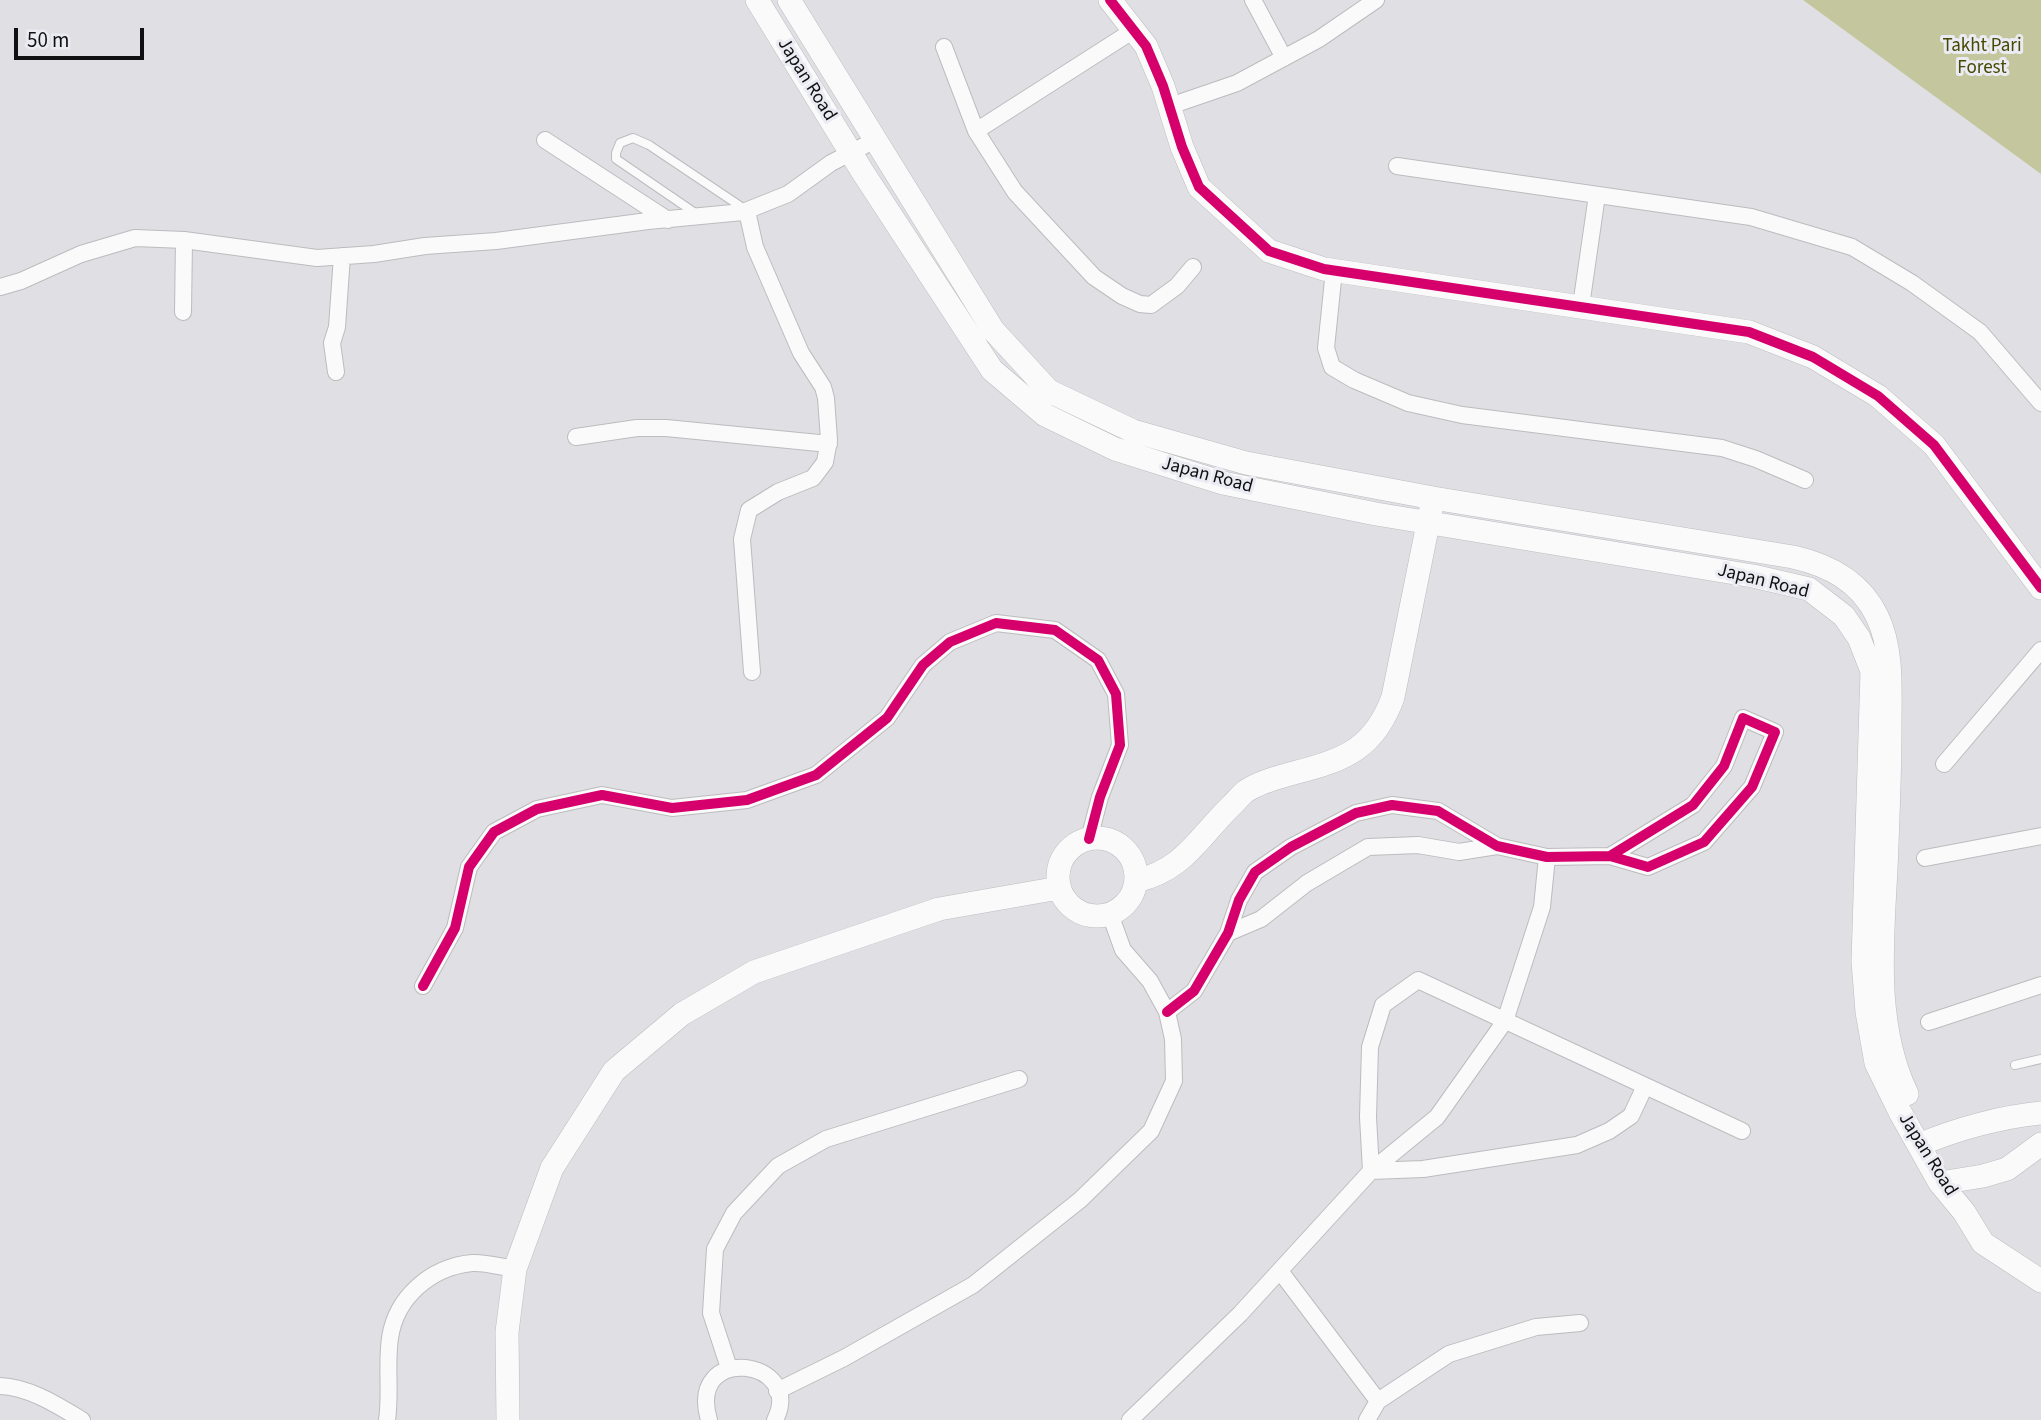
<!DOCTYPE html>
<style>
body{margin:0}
#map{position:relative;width:2041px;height:1420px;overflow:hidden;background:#e0e0e4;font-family:"Source Sans 3",sans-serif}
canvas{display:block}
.scale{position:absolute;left:14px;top:28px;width:130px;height:32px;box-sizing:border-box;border:4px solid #101012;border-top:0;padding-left:9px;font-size:21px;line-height:24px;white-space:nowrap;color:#101012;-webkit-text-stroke:5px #ebebf3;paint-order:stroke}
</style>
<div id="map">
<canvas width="2041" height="1420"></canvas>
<div class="scale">50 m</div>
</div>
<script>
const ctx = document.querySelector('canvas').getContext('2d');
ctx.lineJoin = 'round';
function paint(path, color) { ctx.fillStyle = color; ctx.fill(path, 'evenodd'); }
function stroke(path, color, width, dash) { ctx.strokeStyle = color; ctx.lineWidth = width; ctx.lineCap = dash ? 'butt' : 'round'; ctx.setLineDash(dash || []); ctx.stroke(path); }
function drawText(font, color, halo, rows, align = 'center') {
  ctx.font = font + ' "Source Sans 3",sans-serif'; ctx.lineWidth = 6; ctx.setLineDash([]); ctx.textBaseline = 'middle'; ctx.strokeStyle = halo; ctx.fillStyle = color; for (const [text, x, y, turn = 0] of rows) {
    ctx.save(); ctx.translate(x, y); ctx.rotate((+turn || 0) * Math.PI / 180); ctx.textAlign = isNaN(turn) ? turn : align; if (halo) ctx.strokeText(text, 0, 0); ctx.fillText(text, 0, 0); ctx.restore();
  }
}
paint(new Path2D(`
 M1803,0h238v174z`), '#c4c79e');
const lane = new Path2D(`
 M698,215l-82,-56v-6l4,-10 13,-5 16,7 97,65
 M2015,1065l26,-6`);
const street = new Path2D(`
 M1253,0l31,58
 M944,47l32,84 39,61 79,85 28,19 18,8 11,1 26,-19 16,-19
 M1170,106l67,-23 82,-44 57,-39
 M976,131l158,-101
 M545,140l123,80
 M1397,166l354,51 101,30 60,36 68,49 61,71
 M747,211l8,36 46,106 22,34 3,11 3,42 -4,22 -12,16 -35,14 -29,18 -7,29 10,133
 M1334,270l-8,78 6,19 22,13 54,23 54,12 260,33 34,11 49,21
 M0,287l21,-6 60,-27 54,-16 49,2 133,18 57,-4 51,-8 71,-5 152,-20 95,-9 45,-18 43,-31 44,-23
 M1581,306l16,-111
 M183,312l1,-72
 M336,372l-4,-29 5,-16 5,-71
 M576,437l61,-9h29l163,16
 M1944,764l97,-114
 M1925,858l116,-22
 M1228,933l33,-14 46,-36 61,-36 50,-2 41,7 38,-6
 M423,986l32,-58 14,-61 25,-35 43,-23 65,-14 70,13 75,-8 69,-25 71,-57 36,-53 27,-23 46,-19 59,7 43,30 18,34 4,51 -20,52 -11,42
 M1167,1012l27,-21 34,-58 11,-33 16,-28 36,-25 65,-34 36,-8 46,6 59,35 50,11 63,-1 38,11 56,-25 48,-55 23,-55 -32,-14 -19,48 -31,39 -83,51
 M1929,1022l112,-37
 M1645,1086l-14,30 -22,15 -32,14 -154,24 -52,2 -3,-54 2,-70 13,-42 35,-25 324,151
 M1280,1271l98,130
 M729,1368l-18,-55 4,-64 19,-36 44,-47 48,-27 193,-60
 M0,1386c29,1 57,19 82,34
 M777,1391l67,-33 129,-73 107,-85 71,-69 23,-50 -1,-42 -6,-27 -17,-31 -27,-31 -13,-36
 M387,1420c4,-27 -1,-55 3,-82 6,-41 41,-71 82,-75 13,-1 29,4 43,6
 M709,1420c-23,-78 97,-61 66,0
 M1130,1420l110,-106 131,-143 66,-54 68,-96 37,-114 5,-50
 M1367,1420l11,-19 71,-47 87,-27 44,-4`);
const secondary = new Path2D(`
 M757,0l105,171 130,199 53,45 70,34 108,34 153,31 377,62 56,13 35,27 15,22 13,33 -9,290 4,51 9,51 24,49 40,71 24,29 19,31 58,38
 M789,0l204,330 56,61 84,40 113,32 187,35 360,59c36,8 67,24 84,59 16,33 13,73 13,110 0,48 -2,95 -4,143 -4,76 -12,156 21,225
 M1110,0l36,46 17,40 19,61 17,40 70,64 55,18 425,63 64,25 65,39 56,49 107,143
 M1058 877a39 39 0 1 1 78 0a39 39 0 1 1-78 0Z
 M1136,881c49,-12 61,-42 95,-75 5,-5 10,-11 15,-15 15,-10 34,-14 51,-19 49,-12 78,-25 96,-75l38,-188
 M1919,1145c37,-16 82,-28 122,-32
 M1940,1183l43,-7 24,-7 34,-25
 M508,1420l-1,-88 8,-63 37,-101 62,-97 68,-57 72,-42 185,-63 120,-21`);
stroke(lane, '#bcbcbf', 10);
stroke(street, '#bcbcbf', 18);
stroke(secondary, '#bcbcbf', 24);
stroke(lane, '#fafafb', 8);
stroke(street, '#fafafb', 16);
stroke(secondary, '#fafafb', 23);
stroke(new Path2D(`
 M1110,0l36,46 17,40 19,61 17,40 70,64 55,18 425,63 64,25 65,39 56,49 107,143
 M423,986l32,-58 14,-61 25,-35 43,-23 65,-14 70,13 75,-8 69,-25 71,-57 36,-53 27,-23 46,-19 59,7 43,30 18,34 4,51 -20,52 -11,42
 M1167,1012l27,-21 34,-58 11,-33 16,-28 36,-25 65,-34 36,-8 46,6 59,35 50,11 63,-1 38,11 56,-25 48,-55 23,-55 -32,-14 -19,48 -31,39 -83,51`), '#d6006c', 10);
drawText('19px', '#464902', '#ebebf3', [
 ["Takht Pari",1982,47],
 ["Forest",1982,69]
]);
drawText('19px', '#101012', '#ebebf3', [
 ["Japan Road",806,80,58],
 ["Japan Road",1207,476,15],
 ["Japan Road",1763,582,14],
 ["Japan Road",1927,1155,58]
]);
</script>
